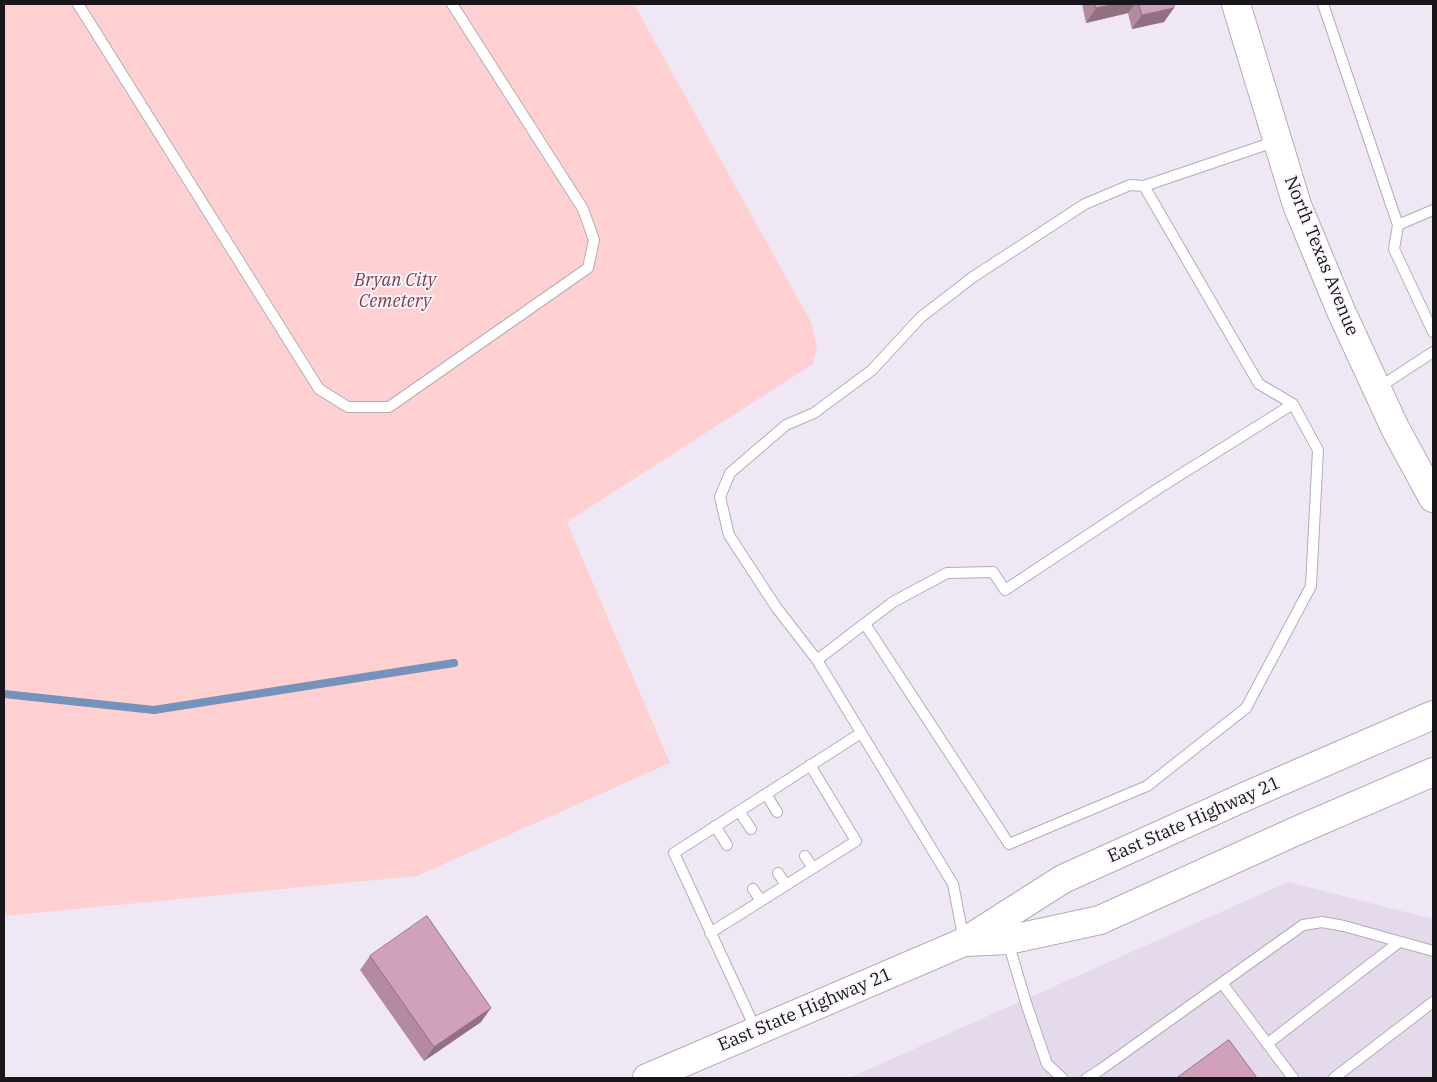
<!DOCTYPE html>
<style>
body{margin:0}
#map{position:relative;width:1437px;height:1082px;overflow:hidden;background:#f0e7f4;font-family:"IBM Plex Serif",serif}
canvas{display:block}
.frame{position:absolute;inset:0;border:5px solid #18161a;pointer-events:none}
</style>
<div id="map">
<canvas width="1437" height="1082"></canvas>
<div class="frame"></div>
</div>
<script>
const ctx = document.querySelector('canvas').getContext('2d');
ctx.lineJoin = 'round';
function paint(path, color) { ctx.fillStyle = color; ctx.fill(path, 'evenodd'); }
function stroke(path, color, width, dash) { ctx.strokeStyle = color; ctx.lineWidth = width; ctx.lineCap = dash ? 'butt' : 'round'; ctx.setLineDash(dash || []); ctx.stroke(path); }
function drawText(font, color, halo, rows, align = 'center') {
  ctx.font = font + ' "IBM Plex Serif",serif'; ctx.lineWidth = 4; ctx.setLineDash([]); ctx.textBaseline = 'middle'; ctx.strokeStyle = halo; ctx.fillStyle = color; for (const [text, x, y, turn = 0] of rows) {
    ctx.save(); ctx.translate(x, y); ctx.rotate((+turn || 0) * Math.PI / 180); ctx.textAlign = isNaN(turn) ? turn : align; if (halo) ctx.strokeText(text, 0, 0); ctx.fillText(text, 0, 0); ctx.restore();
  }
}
paint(new Path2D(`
 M1288,882l145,37v159h-584z`), '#e5d9ec');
paint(new Path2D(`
 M4,4h630l177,318 6,26 -4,16 -246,158 103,241 -253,113 -413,40z`), '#ffd0d2');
stroke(new Path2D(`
 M4,694l150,16 300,-47`), '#7493ba', 8);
const lane = new Path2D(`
 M78,4l241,385 29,18h41l199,-139 6,-28 -11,-31 -131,-205
 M1323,4l75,221 -4,24 39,83
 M1398,225l35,-15
 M1378,388l55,-36
 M865,624l144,220 138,-58 99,-78 65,-122 7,-136 -25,-46 -34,-20 -115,-198
 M817,660l-41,-53 -47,-72 -9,-38 10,-24 56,-48 28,-12 58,-43 49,-53 52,-40 112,-73 45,-19 14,1 133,-45
 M766,794l11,18
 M739,811l12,18
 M715,826l12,19
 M805,856l8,12
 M778,873l8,12
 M753,889l8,12
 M710,933l146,-92 -46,-76
 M964,941l-11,-57 -136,-224 76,-58 54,-29 46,-1 12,18 151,-100 137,-86
 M1008,942l19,64 20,58 15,14
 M1222,983l71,95
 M756,1030l-82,-177 187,-120
 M1267,1044l132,-102
 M1087,1078l13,-8 203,-145 19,-3 22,4 89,25
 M1334,1078l99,-76`);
const primary = new Path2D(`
 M1236,4l61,201 44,106 54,117 38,70`);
const highway = new Path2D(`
 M965,942l43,-2 92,-20 194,-88 139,-60
 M647,1078l317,-136 99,-63 188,-85 182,-79`);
stroke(lane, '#b4acb8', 12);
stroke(primary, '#b4acb8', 30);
stroke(highway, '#b4acb8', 30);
stroke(lane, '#fff', 10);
stroke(primary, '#fff', 28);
stroke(highway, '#fff', 28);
paint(new Path2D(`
 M1082,4h92l-10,18 -32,7 -4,-16 -42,10z
 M370,956l111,66 -57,39 -64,-91z`), '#b48aa1');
paint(new Path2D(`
 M1117,4h18l-7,9 -42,10 10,-15z
 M1174,8l-10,14 -32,7 10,-14z
 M491,1008l-10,14 -57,39 10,-14z`), '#927083');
const building = new Path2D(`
 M1095,4h22l-21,4z
 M1139,4h35v4l-32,7z
 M427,916l64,92 -57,39 -64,-91z
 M1229,1040l28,38h-80z`);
paint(building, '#d1a0bb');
stroke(building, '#927083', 1);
drawText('18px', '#18161a', '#fbf6fe', [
 ["North Texas Avenue",1321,256,68],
 ["East State Highway 21",1194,820,-24],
 ["East State Highway 21",805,1010,-23]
]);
drawText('italic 18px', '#833b43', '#fbf6fe', [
 ["Bryan City",395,281],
 ["Cemetery",395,302]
]);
</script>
